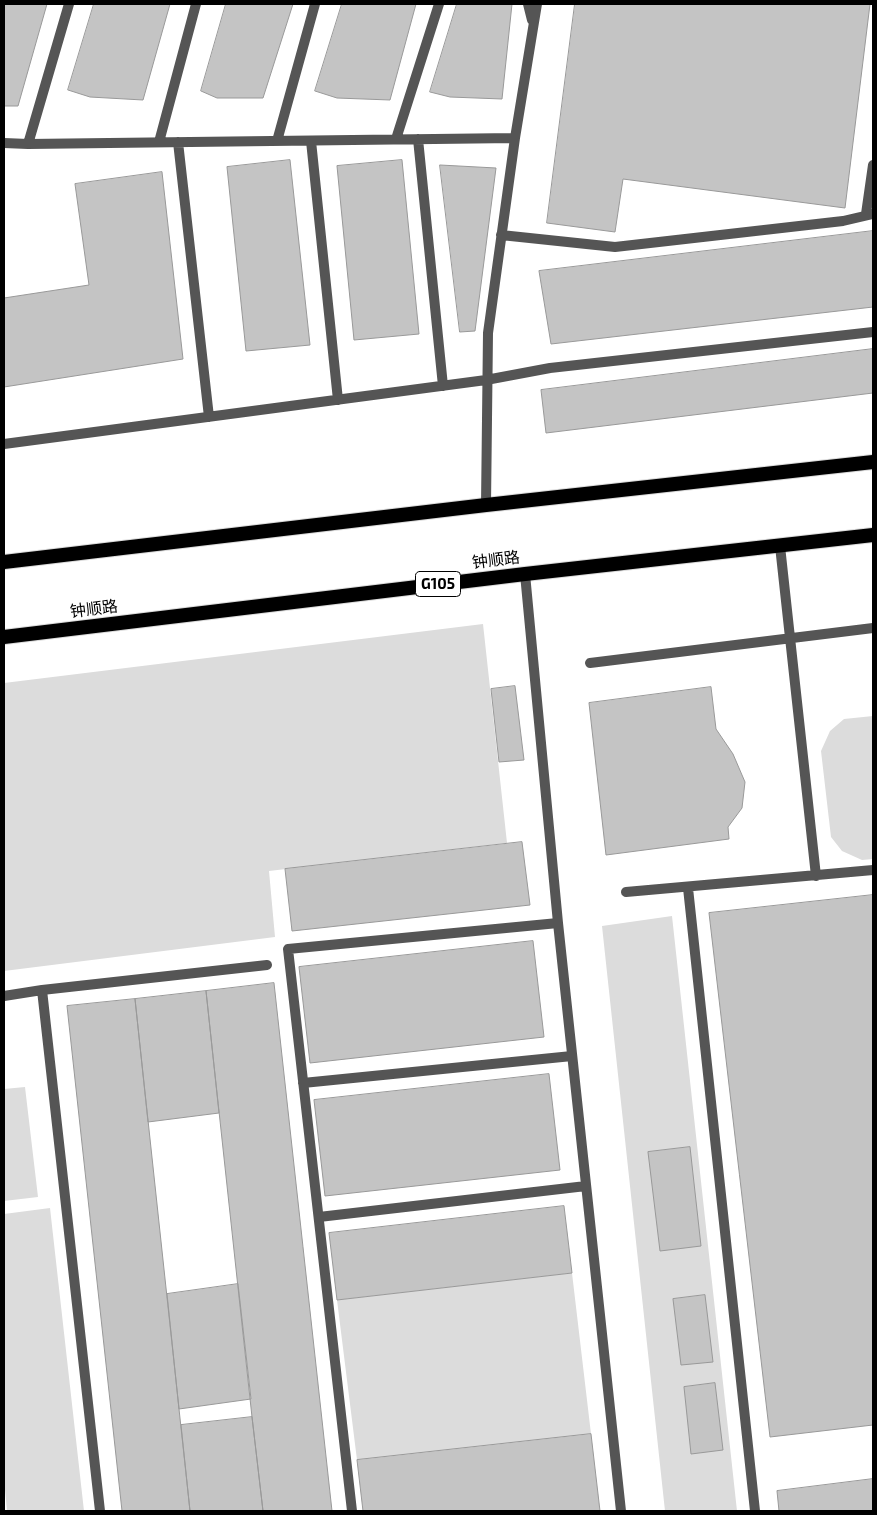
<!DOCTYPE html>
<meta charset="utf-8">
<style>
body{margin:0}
#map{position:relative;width:877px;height:1515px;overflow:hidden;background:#fff;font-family:"Exo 2",sans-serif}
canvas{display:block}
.frame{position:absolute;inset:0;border:5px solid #000;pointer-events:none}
</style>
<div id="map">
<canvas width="877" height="1515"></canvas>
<div class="frame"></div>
</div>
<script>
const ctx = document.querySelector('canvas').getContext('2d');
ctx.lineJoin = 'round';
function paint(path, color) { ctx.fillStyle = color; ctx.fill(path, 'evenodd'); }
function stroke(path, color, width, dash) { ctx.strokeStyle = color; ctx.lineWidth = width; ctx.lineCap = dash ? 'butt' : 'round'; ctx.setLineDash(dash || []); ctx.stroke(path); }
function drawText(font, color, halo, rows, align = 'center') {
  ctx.font = font + ' "Exo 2","Noto Sans SC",sans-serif'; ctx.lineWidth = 4; ctx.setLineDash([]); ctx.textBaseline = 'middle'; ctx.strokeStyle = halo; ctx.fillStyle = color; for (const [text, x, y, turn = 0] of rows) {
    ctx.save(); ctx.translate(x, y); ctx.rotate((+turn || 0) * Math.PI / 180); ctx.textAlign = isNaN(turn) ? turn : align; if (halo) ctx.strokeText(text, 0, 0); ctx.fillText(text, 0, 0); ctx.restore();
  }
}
paint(new Path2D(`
 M483,624l24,219 -238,28 6,66 -271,34v-288z
 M873,716v143l-11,1 -20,-9 -11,-14 -10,-86 9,-20 14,-12z
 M672,916l65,595h-72l-63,-585z
 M25,1087l13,110 -34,4v-112z
 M50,1208l34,303h-77l-3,-32v-265z
 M572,1273l19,161 -234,26 -20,-160z`), '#dcdcdc');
const building = new Path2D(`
 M4,4h43l-29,102h-14z
 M94,4h76l-27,96 -53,-3 -22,-7z
 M226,4h67l-30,94h-46l-16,-7z
 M342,4h74l-26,96 -53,-2 -22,-7z
 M457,4h55l-10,95 -52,-2 -20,-5z
 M575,4h295l-25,204 -222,-29 -8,53 -68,-9z
 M290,160l20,185 -64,6 -19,-184z
 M402,160l17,174 -65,6 -17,-174z
 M440,165l56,3 -21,163 -15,1z
 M162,172l21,187 -179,28v-89l85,-13 -14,-101z
 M873,231v76l-322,37 -12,-73z
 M873,349v44l-327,40 -5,-43z
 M515,686l9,74 -25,2 -8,-73z
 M711,687l5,42 17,25 12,28 -3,26 -14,19 1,12 -123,16 -17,-152z
 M522,842l8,63 -238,26 -7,-62z
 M873,895v530l-103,12 -61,-524z
 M533,941l11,96 -234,26 -11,-96z
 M274,983l58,528h-69l-11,-94 -46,-426z
 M206,991l13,122 -71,9 -13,-123z
 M135,999l44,410 11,102h-68l-55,-505z
 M549,1074l11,96 -235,26 -11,-96z
 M690,1147l11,99 -41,5 -12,-99z
 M564,1206l8,67 -235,27 -8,-67z
 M238,1284l13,115 -72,10 -12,-115z
 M705,1295l8,67 -32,3 -8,-66z
 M715,1383l8,67 -32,4 -7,-67z
 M252,1417l11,94h-73l-9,-86z
 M591,1434l9,77h-237l-6,-51z
 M873,1479v32h-94l-2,-20z`);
paint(building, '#c4c4c4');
stroke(building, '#999', 1);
const trunk = new Path2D(`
 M4,562l482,-57 387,-43
 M4,637l521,-63 348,-39`);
stroke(trunk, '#dbdbdb', 16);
stroke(new Path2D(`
 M528,4l4,16
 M396,139l43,-135
 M418,139l25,247
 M277,141l38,-137
 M311,141l27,259
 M159,142l37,-138
 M178,142l31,275
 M4,143l24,1 487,-6
 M28,144l41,-140
 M866,214l7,-49
 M501,235l114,12 228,-26 30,-7
 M4,444l482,-64 64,-12 323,-36
 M486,505l2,-172 27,-195 22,-134
 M780,546l36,330
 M525,574l33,349 63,588
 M590,663l283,-35
 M688,888l67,623
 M626,892l247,-22
 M42,990l58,521
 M4,996l38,-6 225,-25
 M303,1083l269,-27
 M319,1217l267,-31
 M352,1511l-64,-562 270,-26`), '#555', 10);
stroke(trunk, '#000', 14);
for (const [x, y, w] of [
 [438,584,45]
]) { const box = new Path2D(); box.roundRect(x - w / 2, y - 12.5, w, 25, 4); ctx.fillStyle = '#fff'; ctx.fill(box); stroke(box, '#000', 1); }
drawText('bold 15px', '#000', null, [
 ["G105",438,584]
]);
drawText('16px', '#000', '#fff', [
 ["钟顺路",496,560,-7],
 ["钟顺路",94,609,-7]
]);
</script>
